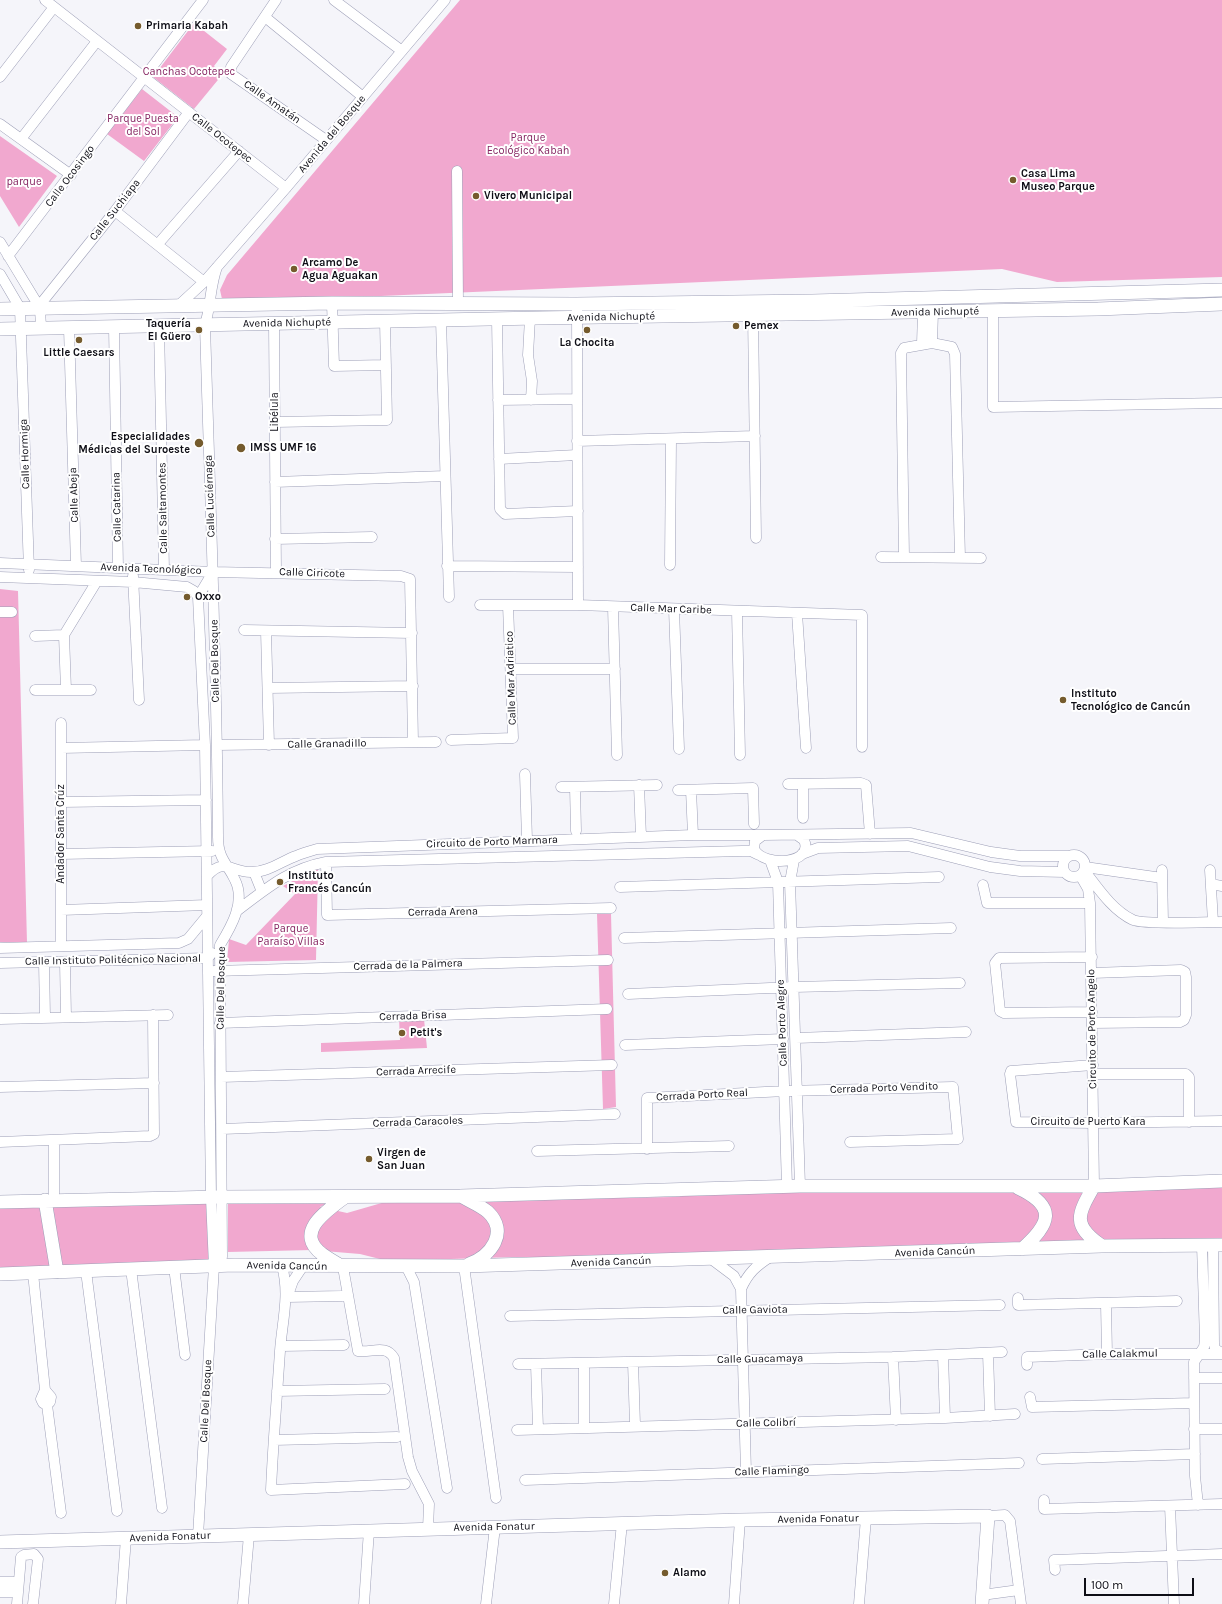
<!DOCTYPE html>
<meta charset="utf-8">
<style>
body{margin:0}
#map{position:relative;width:1222px;height:1604px;overflow:hidden;background:#f5f5fa;font-family:Karla,sans-serif}
canvas{display:block}
.scale{position:absolute;left:1084px;top:1578px;width:110px;height:18px;box-sizing:border-box;border:2px solid #0e0e16;border-top:0;padding-left:5px;font-size:12px;line-height:14px;white-space:nowrap;color:#0e0e16;-webkit-text-stroke:3px #fff;paint-order:stroke}
</style>
<div id="map">
<canvas width="1222" height="1604"></canvas>
<div class="scale">100 m</div>
</div>
<script>
const ctx = document.querySelector('canvas').getContext('2d');
ctx.lineJoin = 'round';
function paint(path, color) { ctx.fillStyle = color; ctx.fill(path, 'evenodd'); }
function stroke(path, color, width, dash) { ctx.strokeStyle = color; ctx.lineWidth = width; ctx.lineCap = dash ? 'butt' : 'round'; ctx.setLineDash(dash || []); ctx.stroke(path); }
function drawText(font, color, halo, rows, align = 'center') {
  ctx.font = font + ' Karla,sans-serif'; ctx.lineWidth = 4; ctx.setLineDash([]); ctx.textBaseline = 'middle'; ctx.strokeStyle = halo; ctx.fillStyle = color; for (const [text, x, y, turn = 0] of rows) {
    ctx.save(); ctx.translate(x, y); ctx.rotate((+turn || 0) * Math.PI / 180); ctx.textAlign = isNaN(turn) ? turn : align; if (halo) ctx.strokeText(text, 0, 0); ctx.fillText(text, 0, 0); ctx.restore();
  }
}
paint(new Path2D(`
 M460,0h762v277l-165,5 -55,-13 -759,33 -21,-3 -2,-9 7,-15z
 M194,23l33,26 -13,17 8,9 -28,34 -41,-32z
 M142,89l36,28 -34,44 -37,-27z
 M0,136l57,40 -38,51 -19,-31z
 M0,589l18,2 9,352 -27,-1z
 M318,868l-2,92 -89,2 2,-23 17,6 49,-51 -12,-8z
 M597,914h14l5,193 -13,2z
 M399,1019h25l3,29 -106,4v-9l79,-3z
 M1222,1181v64l-484,13 -224,-1 -126,4 -28,-7 -48,-4 -84,2v-48l100,-1 -8,4 27,6 38,-11 288,-5 97,-10z
 M211,1198l3,68 -214,8v-71z`), '#f1a8cf');
const minor = new Path2D(`
 M45,0l241,188
 M276,0l-45,67v7l95,66
 M334,0l68,51
 M265,17l98,80
 M0,77l54,-70
 M0,124l71,51
 M21,139l76,-98
 M457,171l1,133
 M115,211l89,71
 M0,242l40,66 1,20
 M158,244l81,-93
 M8,256l195,-256
 M0,274l20,34 9,262
 M332,303l2,63 52,-1
 M39,306l76,-95 74,-99
 M178,306l26,-24 82,-94 159,-188
 M577,310l1,295
 M993,311v96l229,-4
 M753,314l3,224
 M530,318l-2,37 4,26 -1,19
 M497,319l3,190 5,5 73,-3
 M441,320l8,277
 M274,323l2,249
 M159,326l5,244
 M114,327l4,241
 M69,328l7,238
 M932,343l1,-31
 M922,344l1,-32
 M498,400l79,-1
 M275,422l112,-2 -2,-99
 M577,441l178,-5
 M499,459l78,-4
 M275,482l170,-6
 M275,539l97,-2
 M881,557l100,1
 M904,557l-3,-204 3,-5 28,-5 20,4 3,7 5,204
 M0,563l213,9 188,4 9,3 3,163
 M670,565l1,-126
 M447,566l131,1
 M133,576l6,124
 M0,577l133,5 54,5 7,4 4,6 7,148 6,453 3,68 -16,270
 M198,597l15,-25
 M480,605h98l284,10v132
 M613,607l4,148
 M674,609l5,140
 M737,611l3,144
 M0,612h12
 M797,613l9,135
 M244,630l168,3
 M266,631l3,114
 M35,636l29,-1
 M511,669h104
 M268,688l145,-2
 M35,690h56
 M66,690l-2,-55 33,-54
 M61,723v223
 M451,740l62,-2 -5,-133
 M217,745l219,-3
 M61,748l144,-3
 M525,774l2,66
 M788,784l73,-1 5,2 4,49
 M803,784v34
 M639,785l2,52
 M561,787l96,-2
 M575,787l1,44
 M678,790l75,-2 1,36
 M691,790l2,45
 M61,802l145,-2
 M797,835l7,5c11,24 -40,28 -50,9l1,-8 8,-6 148,-2 80,19 29,4h49
 M61,854l151,-3
 M802,854l16,-6 90,-2 82,21 30,4 45,1
 M1063 866a11 11 0 1 1 22 0a11 11 0 1 1-22 0Z
 M770,860l8,22 9,305
 M794,860l-4,22 10,304
 M326,862l1,53 284,-7
 M1085,867l77,11
 M1084,870c14,18 28,40 49,50 12,5 73,2 89,2
 M1162,870l1,52
 M1210,870l3,52
 M254,872l8,20
 M1080,875l8,14 2,14 4,283
 M207,876c18,-20 24,-3 45,-4 16,0 30,-11 44,-16 7,-3 14,-5 21,-7l376,-14h70
 M1211,884l11,2
 M983,885l4,18h103
 M620,887l319,-10
 M61,910l146,-5
 M238,910c29,-22 51,-41 88,-48l416,-11h9l6,3
 M624,938l327,-10
 M0,948l179,-5 9,-4 19,-23
 M1092,957l-93,1 -4,5 5,48 4,2 88,-1
 M44,962l1,55
 M65,962l1,55
 M0,963l208,-5 4,-5
 M214,971l394,-11
 M1092,973l89,-3 4,2 1,5v38l-2,5 -4,2 -88,1
 M628,994l166,-7 166,-4
 M0,1019l168,-4
 M220,1023l387,-14
 M796,1038l170,-6
 M625,1045l158,-6
 M1093,1065l-82,6 -1,3 6,48 77,1 129,-2
 M1093,1074h93l3,3v45
 M221,1077l391,-12
 M0,1087l154,-4
 M222,1129l393,-15
 M0,1142l150,-6 4,-2 -1,-119
 M647,1149v-51l138,-7 168,-4 5,52 -108,3
 M537,1151l192,-5
 M54,1200v-59
 M1213,1245l1,99 1,5 7,4
 M710,1258l24,18 7,13 5,183
 M214,1266l8,-9 -2,-312c11,-18 26,-43 15,-65 -8,-17 -17,-21 -17,-43 -1,-171 -8,-341 -13,-512 6,-20 5,-39 12,-58
 M282,1266c8,29 0,56 -2,85 -3,46 -7,92 -9,139l134,-6
 M406,1266l8,16 33,206
 M464,1266l32,232
 M174,1267l11,88
 M343,1267l15,84c14,2 28,-7 36,7l14,99 4,14 17,33 -1,25
 M131,1269l31,239
 M86,1271l31,240
 M33,1273l12,117 6,7 -1,5 -3,3 14,108
 M741,1289c7,-16 15,-23 29,-32
 M288,1295l5,-14 10,-15
 M287,1297l55,-1
 M1018,1298v7l159,-4
 M1106,1304l1,50
 M510,1316l490,-11
 M281,1346l63,-1
 M988,1353l2,63
 M943,1355l2,63
 M893,1357l3,63
 M633,1362l2,63
 M584,1363v64
 M518,1364l375,-7 109,-5
 M536,1364l2,65
 M1027,1365v-8l80,-3h115
 M1194,1378h28
 M45,1390l-4,9 2,4 4,2
 M277,1391l108,-2
 M1030,1397l2,10 162,-4
 M1194,1429h28
 M517,1430l428,-12 70,-4
 M274,1440l123,-3
 M1042,1459l153,-5
 M525,1480l494,-17
 M1044,1500v9l178,-5
 M1198,1505l-3,-29 -1,-114 10,-15 1,-7 -3,-95
 M1170,1506l4,98
 M988,1516l17,-1 5,6 11,83
 M1055,1570l-1,-10 168,-6
 M0,1582h18
 M0,1592h17
 M982,1595l37,-5
 M17,1604l4,-47 3,-2 10,-1 4,5 -5,45
 M121,1604l5,-66
 M243,1604l6,-69
 M364,1604l5,-74
 M486,1604l9,-77
 M614,1604l8,-81
 M734,1604l6,-84
 M859,1604l7,-86`);
const major = new Path2D(`
 M0,309l332,-6 244,1 236,-3 410,-11
 M0,329l538,-11 560,-9 124,-5
 M1094,1186c-16,28 -23,39 8,60
 M1018,1188c40,19 32,36 4,61
 M461,1196c8,5 19,9 27,16 21,20 3,44 -19,52
 M45,1200l12,72
 M0,1202l220,-5 240,-1 340,-10h294l128,-5
 M343,1267c-7,-4 -14,-8 -21,-13 -29,-22 6,-44 23,-57
 M0,1274l234,-9 230,1 638,-20 120,-1
 M0,1542l740,-22 248,-4 -6,88`);
stroke(minor, '#9d9fb7', 11);
stroke(major, '#9d9fb7', 14);
stroke(minor, '#fff', 10);
stroke(major, '#fff', 13);
for (const [x, y, r, color] of [
 [138,26,4,"#755b2d"],
 [1013,180,4,"#755b2d"],
 [476,196,4,"#755b2d"],
 [294,269,4,"#755b2d"],
 [736,326,4,"#755b2d"],
 [199,330,4,"#755b2d"],
 [587,330,4,"#755b2d"],
 [79,340,4,"#755b2d"],
 [199,443,5,"#755b2d"],
 [241,448,5,"#755b2d"],
 [187,597,4,"#755b2d"],
 [1063,700,4,"#755b2d"],
 [280,882,4,"#755b2d"],
 [402,1033,4,"#755b2d"],
 [369,1159,4,"#755b2d"],
 [665,1573,4,"#755b2d"]
]) { const dot = new Path2D(); dot.arc(x, y, r, 0, 2 * Math.PI); ctx.fillStyle = color; ctx.fill(dot); stroke(dot, '#fff', 1.5); }
drawText('bold 11px', '#0e0e16', '#fff', [
 ["Primaria Kabah",146,26],
 ["Casa Lima",1021,174],
 ["Museo Parque",1021,187],
 ["Vivero Municipal",484,196],
 ["Arcamo De",302,263],
 ["Agua Aguakan",302,276],
 ["Taquería",191,324,"right"],
 ["El Güero",191,337,"right"],
 ["Pemex",744,326],
 ["La Chocita",587,343,"center"],
 ["Little Caesars",79,353,"center"],
 ["Especialidades",190,437,"right"],
 ["Médicas del Suroeste",190,450,"right"],
 ["IMSS UMF 16",250,448],
 ["Oxxo",195,597],
 ["Instituto",1071,694],
 ["Tecnológico de Cancún",1071,707],
 ["Instituto",288,876],
 ["Francés Cancún",288,889],
 ["Petit's",410,1033],
 ["Virgen de",377,1153],
 ["San Juan",377,1166],
 ["Alamo",673,1573]
], 'left');
drawText('11px', '#862562', '#fff', [
 ["Canchas Ocotepec",189,72],
 ["Parque Puesta",143,119],
 ["del Sol",143,132],
 ["Parque",528,138],
 ["Ecológico Kabah",528,151],
 ["parque",24,182],
 ["Parque",291,929],
 ["Paraíso Villas",291,942]
]);
drawText('11px', '#0e0e16', '#fff', [
 ["Calle Amatán",272,102,35],
 ["Avenida del Bosque",332,134,-50],
 ["Calle Ocotepec",222,138,38],
 ["Calle Ocosingo",70,176,-53],
 ["Calle Suchiapa",115,210,-52],
 ["Avenida Nichupté",935,312,-1],
 ["Avenida Nichupté",611,317,-1],
 ["Avenida Nichupté",287,323,-1],
 ["Libélula",275,412,-90],
 ["Calle Hormiga",25,454,-92],
 ["Calle Abeja",74,495,-92],
 ["Calle Luciérnaga",210,496,-92],
 ["Calle Catarina",117,507,-91],
 ["Calle Saltamontes",163,508,-91],
 ["Avenida Tecnológico",151,569,2],
 ["Calle Ciricote",312,573,2],
 ["Calle Mar Caribe",671,609,2],
 ["Calle Del Bosque",215,661,-91],
 ["Calle Mar Adriatico",511,678,-92],
 ["Calle Granadillo",327,744,-1],
 ["Andador Santa Crúz",61,834,-90],
 ["Circuito de Porto Marmara",492,842,-2],
 ["Cerrada Arena",443,912,-1],
 ["Calle Instituto Politécnico Nacional",113,960,-1],
 ["Cerrada de la Palmera",408,965,-2],
 ["Calle Del Bosque",221,988,-89],
 ["Cerrada Brisa",413,1016,-2],
 ["Calle Porto Alegre",782,1023,-92],
 ["Circuito de Porto Angelo",1092,1029,-91],
 ["Cerrada Arrecife",416,1071,-2],
 ["Cerrada Porto Vendito",884,1088,-2],
 ["Cerrada Porto Real",702,1095,-3],
 ["Cerrada Caracoles",418,1122,-2],
 ["Circuito de Puerto Kara",1088,1122],
 ["Avenida Cancún",935,1252,-2],
 ["Avenida Cancún",611,1262,-2],
 ["Avenida Cancún",287,1266,1],
 ["Calle Gaviota",755,1310,-1],
 ["Calle Calakmul",1120,1354,-1],
 ["Calle Guacamaya",760,1359,-1],
 ["Calle Del Bosque",206,1401,-87],
 ["Calle Colibrí",766,1423,-1],
 ["Calle Flamingo",772,1471,-2],
 ["Avenida Fonatur",818,1519,-1],
 ["Avenida Fonatur",494,1527,-1],
 ["Avenida Fonatur",170,1537,-2]
]);
</script>
